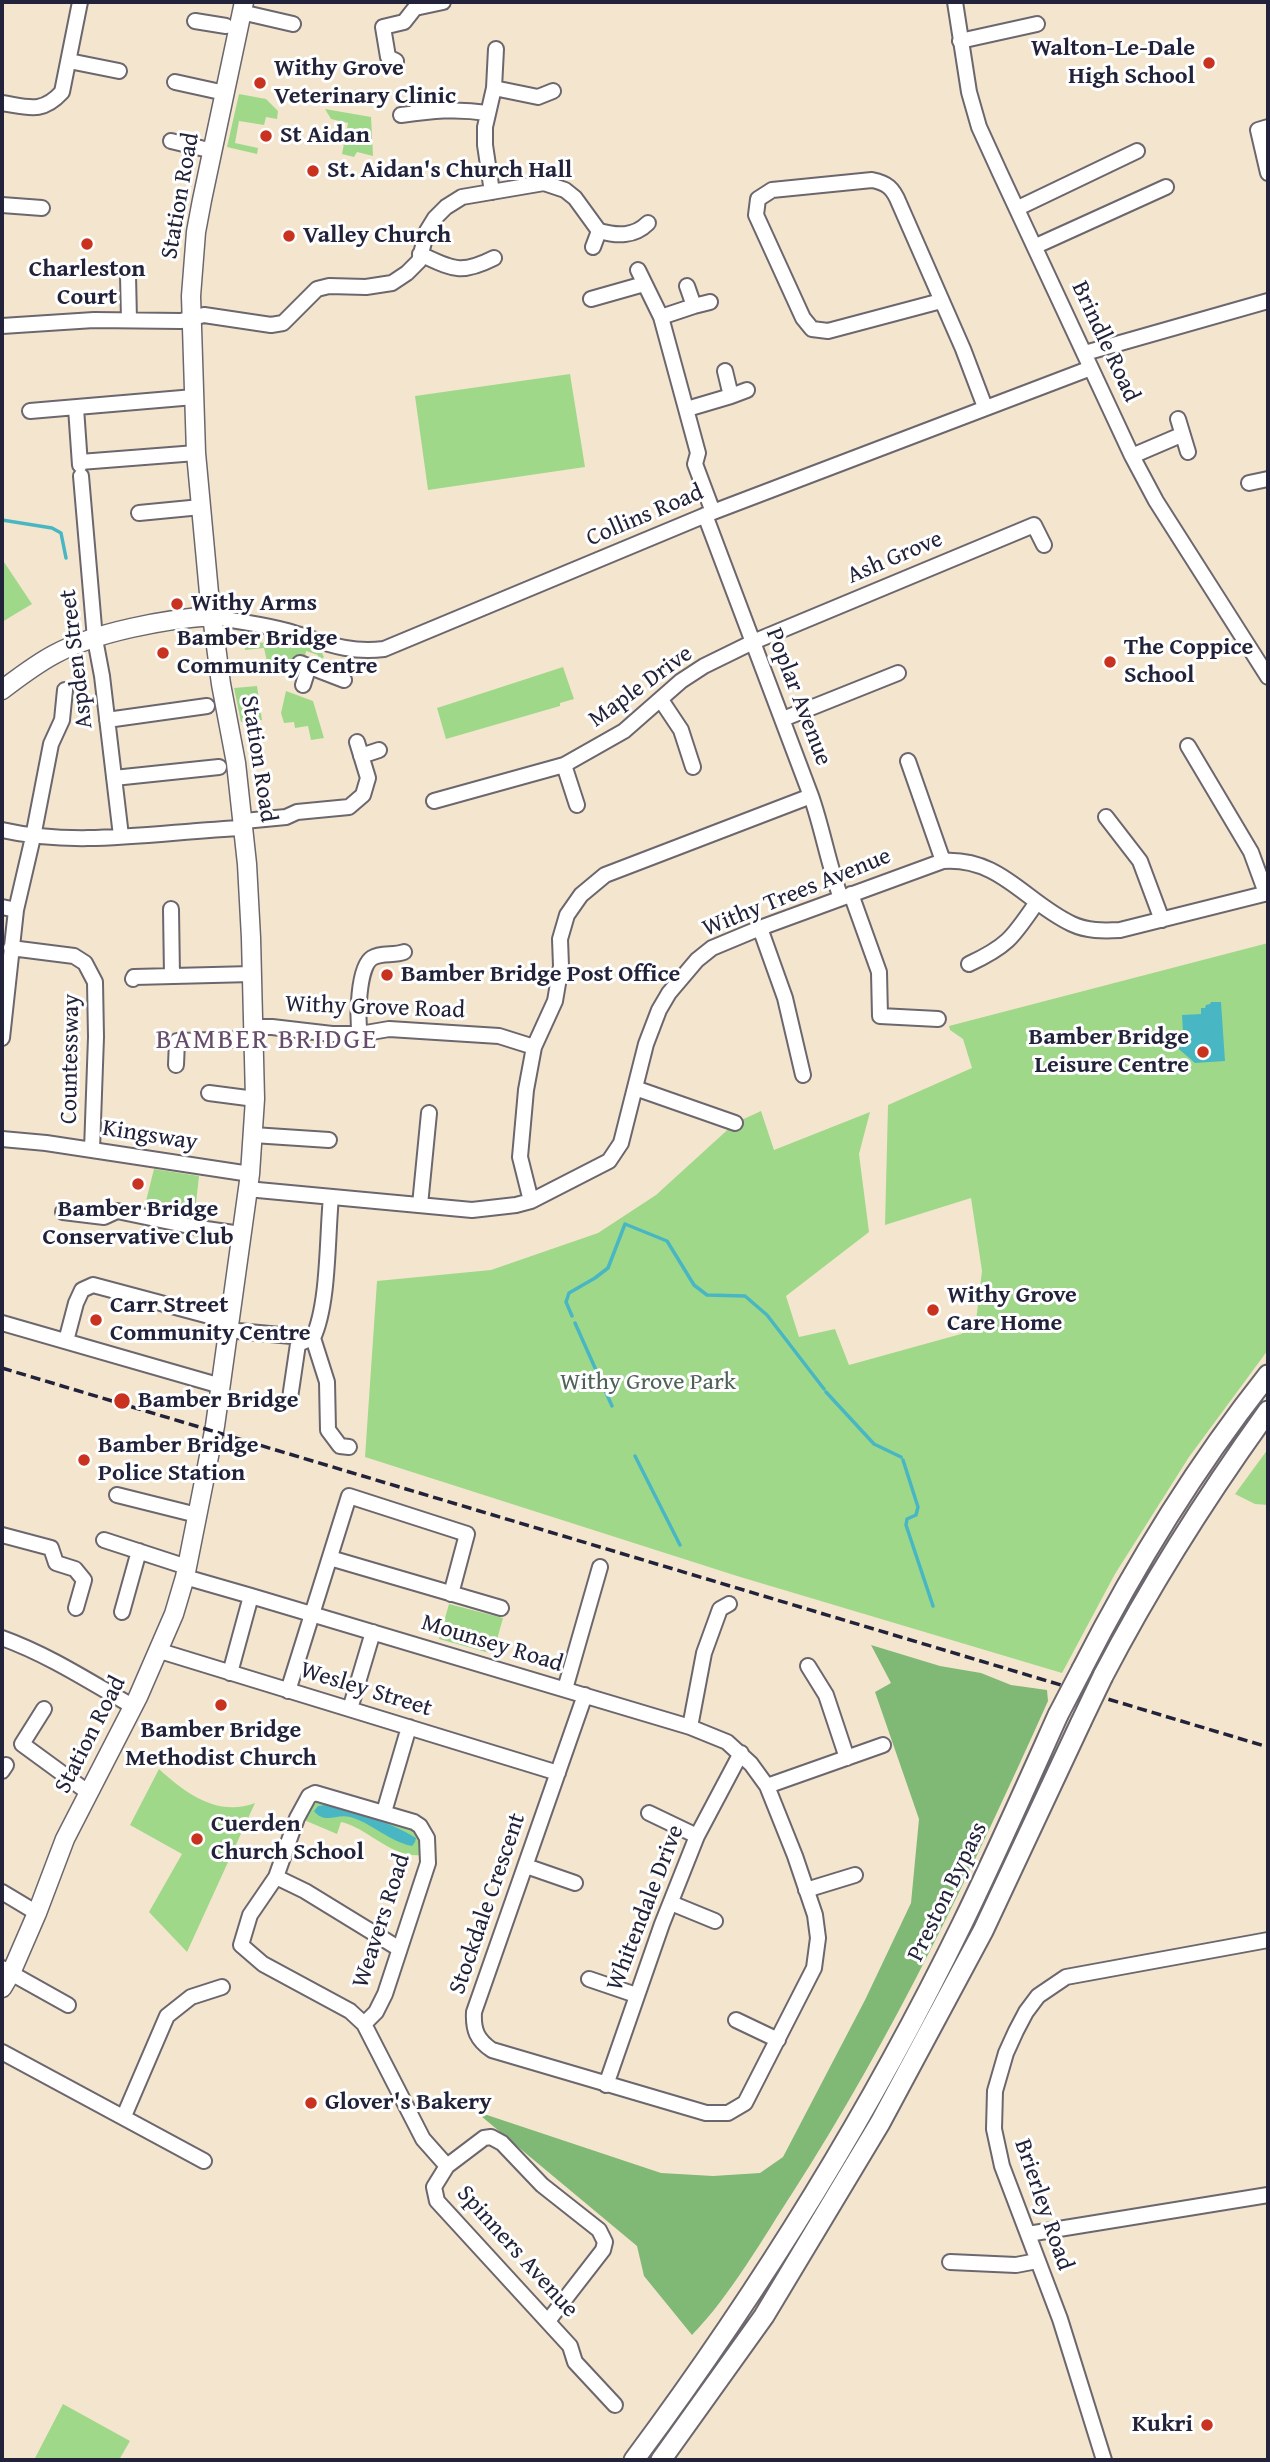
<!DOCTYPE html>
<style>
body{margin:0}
#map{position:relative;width:1270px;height:2462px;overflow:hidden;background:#f4e6ce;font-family:"Gentium Book Plus",serif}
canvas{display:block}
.frame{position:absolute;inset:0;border:4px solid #22223b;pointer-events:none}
</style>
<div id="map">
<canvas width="1270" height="2462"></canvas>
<div class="frame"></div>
</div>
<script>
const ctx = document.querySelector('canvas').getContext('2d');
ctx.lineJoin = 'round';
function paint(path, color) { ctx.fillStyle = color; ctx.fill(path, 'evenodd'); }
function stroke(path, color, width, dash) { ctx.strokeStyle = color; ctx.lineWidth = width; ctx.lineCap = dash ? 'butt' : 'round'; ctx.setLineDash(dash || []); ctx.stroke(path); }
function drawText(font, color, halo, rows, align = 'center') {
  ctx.font = font + ' "Gentium Book Plus",serif'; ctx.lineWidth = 6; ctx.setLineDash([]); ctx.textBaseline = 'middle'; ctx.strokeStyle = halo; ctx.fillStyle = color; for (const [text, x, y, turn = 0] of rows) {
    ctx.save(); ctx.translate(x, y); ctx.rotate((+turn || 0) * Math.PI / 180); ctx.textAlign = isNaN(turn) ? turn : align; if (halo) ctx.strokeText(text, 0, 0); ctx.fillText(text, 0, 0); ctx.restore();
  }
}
paint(new Path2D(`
 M239,94l27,5 12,12 -1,8 -11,-2 -2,8 -25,-4 -4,22 23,5 -1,6 -30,-7z
 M325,109l46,8 2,39 -16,-4 -3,5 -12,-3 6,-31 -17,-4z
 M570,374l15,93 -157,23 -13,-94z
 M4,562l28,42 -30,18v-59z
 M282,638l39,13 3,6 -9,7 3,-9 -12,-4 -3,21 -13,-4 -42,4 -1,-5 21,-1 -4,-18 -19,2v-6l37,-3z
 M563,667l11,32 -14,4v3l-114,33 -9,-31z
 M257,686l5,34 -21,2 -7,-34z
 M286,691l27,10 11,37 -13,2 -3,-14 -13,2 -1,-6 -10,1 -3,-10z
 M1268,943v407l-79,107 -74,117 -53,99 -325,-97 -372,-119 12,-176 114,-11 107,-37 58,-38 79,-72 26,-12 13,39 96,-38 -11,42 10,78 -83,64 13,41 36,-8 14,36 112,-31 15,-13 6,-50 -11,-73 -86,27 3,-120 84,-37 -9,-29 -13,-9 -1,-4z
 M154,1169l45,7 -5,46 -51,-9z
 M1268,1449v56l-13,-1 -20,-10z
 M449,1604l54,14 -10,36 -54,-15z
 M159,1769c27,25 59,48 96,34l-68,149 -38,-40 33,-58 -52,-29z
 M319,1801l94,27 7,10 1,17c-30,3 -53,-27 -80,-33l-4,12 -33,-14 8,-16z
 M63,2404l67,37 -11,19h-85z`), '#a0d88a');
paint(new Path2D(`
 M871,1645l69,21 41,7 30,12 36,5 1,11c-76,169 -154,334 -255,491 -30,46 -62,103 -101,143l-48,-59 -7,-30 -162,-135 186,62 52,3 47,-3 23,-16 82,-157 46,-97 8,-84 -44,-127 16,-9z`), '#80b876');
paint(new Path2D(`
 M1211,1002h10l4,59 -30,2 -22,-19 10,-12 -1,-17 19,-1v-6h4l1,-3 4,-1z
 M325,1805c31,8 64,16 91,33l-1,4 -3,4c-24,-5 -40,-23 -62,-29 -13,-4 -25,8 -36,-6l4,-5z`), '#49b7c3');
stroke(new Path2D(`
 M2,520l50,8 9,5 5,25
 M572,1316l-6,-14 3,-9 26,-15 13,-10 17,-44 42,17 27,44 13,10 38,1 22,19 57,74
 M575,1323l37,83
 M826,1392l48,52 27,13
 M635,1456l45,89
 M903,1460l15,47 -2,8 -9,4 -1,6 27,81`), '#49b7c3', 3.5);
const minor = new Path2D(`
 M955,2l14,90 10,35 21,46 132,283 24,45 112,176
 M241,12l52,12
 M195,21l31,5
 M960,41l77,-17
 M69,61l50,10
 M396,61l-8,-4 -5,-30 21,-5 11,-14 28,-6
 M175,82l50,11
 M494,88l44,9 15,-6
 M417,98l1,15
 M2,103c26,4 40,11 60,-11l18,-90
 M401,115c30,-4 55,-7 86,-2
 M1268,127l-10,3 10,43
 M171,141l42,10
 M492,192l-7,-47v-18l9,-39 2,-39
 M2,205l40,3
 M1018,208l119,-57
 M1036,246l130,-59
 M593,247l6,-16
 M420,254c33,15 40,21 74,4
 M638,270l23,47 37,136 -3,11 18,48
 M128,275l1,45
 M687,286l7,20 16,-4
 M591,299l53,-15
 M941,301l-113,30 -16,-2 -9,-11 -47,-103 2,-16 14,-9 100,-10c15,3 21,8 27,23l64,146 22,58
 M661,317l33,-11
 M2,326l92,-6 87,1 23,-6 67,10 12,-2 34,-34 12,-3 37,1 26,-4 15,-10 12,-12 8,-30 8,-13 11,-11 16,-10 82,-14 21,7 10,8 24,33c18,5 35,6 49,-8
 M1085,353l183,-52
 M725,371l6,25 16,-6
 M76,408l4,57
 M687,409l44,-13
 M30,411l164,-14
 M1178,419l10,33
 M1132,456l49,-21
 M80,462l116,-9
 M81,476l14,163 7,37 19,160
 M1249,483l19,-4
 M139,513l62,-6
 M705,515l106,281c12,34 17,68 30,102
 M212,616c25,6 51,8 75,15 35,10 59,23 97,18l329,-137 378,-144
 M300,663l44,17
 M303,685l6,-19
 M661,700l20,30 12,37
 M783,719l115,-46
 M107,720l100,-14
 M1188,746l63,106 15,41
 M361,756l18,-6
 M908,761l35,100
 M564,765l13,40
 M114,778l105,-11
 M434,801l130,-36 60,-34 57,-50 23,-15 49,-24 281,-117 10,20
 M1106,817l34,44 22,59
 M244,821l42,-4 11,-5 52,-5 14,-12 5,-17 -11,-36
 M2,830c78,18 162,1 242,-2
 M851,894l28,78 1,44 58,3
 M2,907l14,3
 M171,909l1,67
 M760,928l25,70 18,77
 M11,948l63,8 11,7 10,19 1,55 -4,113
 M969,964c39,-18 44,-27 68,-62
 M133,979l1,-2 118,-3
 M254,1027h18l60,7h28l29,-5 110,7 35,11
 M360,1034c-3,-16 -2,-67 12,-76 9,-6 22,-2 32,-6
 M2,1038l14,-128 17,-73 18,-93 11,-24 3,-30
 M176,1065l1,-24 77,-2
 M635,1088l100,35
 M209,1093l46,6
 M253,1135l76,5
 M2,1139l44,4 204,31
 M247,1189l225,21 44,-5 15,-4 78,-40 12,-18 25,-99 13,-34 10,-17 28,-33 15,-12 48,-20 183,-67c57,-4 82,41 129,63 15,7 31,7 48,6l148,-37
 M531,1201l-11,-44 6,-67 8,-43 21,-46 6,-35 -1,-27 7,-24 14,-20 24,-20 206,-79
 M420,1205l9,-92
 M63,1212l41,5 13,-6 82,17 42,6
 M2,1323l219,63
 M227,1330l86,8
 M313,1338c16,-34 14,-101 18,-141
 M313,1338l14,44 1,48 12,16 9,1
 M66,1341l10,-38 6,-13 11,-5 135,36
 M290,1398l8,-54 14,-6
 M117,1495l80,20
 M2,1535l49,13 5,15 19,6 9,11 -8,28
 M104,1540l83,27
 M330,1558l171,50
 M185,1577l66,19 439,131 37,15 24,22 16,22 28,70 20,59 3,23 -4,30 -69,135 -17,10h-22l-214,-63c-15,-10 -19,-20 -18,-38l111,-317
 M122,1612l17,-61
 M2,1638c47,17 88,44 132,69
 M160,1651l398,122
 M808,1666l18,29 21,63
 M230,1673l21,-77
 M565,1689l35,-122
 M288,1691l61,-195 118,38 -16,60
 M44,1709l-22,35 67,49
 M350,1709l23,-77
 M690,1727l14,-74 16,-44 9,-5
 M2,1771l4,-6
 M767,1786l116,-41
 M384,1812l25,-85
 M649,1813l48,23
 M526,1866l49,17
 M276,1877l29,14 93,57
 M806,1890l49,-15
 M2,1892l35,21
 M671,1903l44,18
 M2,1968l66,37
 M589,1979l47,16
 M736,2020l42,20
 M364,2024l12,-12 9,-18 43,-131 -1,-25 -7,-12 -6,-4 -99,-29 -6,3 -12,22 -21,59 -26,38 -9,30 22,19 87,47 14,13 59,115 24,27 -13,21 3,14 133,145 5,16 40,43
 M2,2052l202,109
 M606,2085l56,-161 35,-88 44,-83
 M124,2116l43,-100 24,-19 31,-10
 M447,2166l37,-28 7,-1 11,6 40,42 57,45 6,12 -2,8 -55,71
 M1028,2234l240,-39
 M950,2262l66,3 21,-4
 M1104,2460l-44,-141 -58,-153 -8,-37 1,-38 11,-38 10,-22 10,-19 12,-16 28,-19 202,-37`);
const major = new Path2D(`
 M2,690c17,-13 34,-26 53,-36 41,-22 111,-35 157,-38
 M2,1988l9,-15 26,-60 28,-74 73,-142 36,-83 11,-37 30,-151 35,-252 5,-75 -4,-161 -4,-74 -11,-101 -15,-79 -12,-91 -13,-140 -5,-157 5,-64 6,-32 42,-198`);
const highway = new Path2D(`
 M1082,1669c53,-104 113,-202 186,-294
 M1103,1676c49,-94 103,-179 165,-265
 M634,2460c125,-168 237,-349 329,-538 33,-68 64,-138 95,-207
 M661,2460l103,-144 116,-193 103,-192 98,-209`);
stroke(minor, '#6c676e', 18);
stroke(major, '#6c676e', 21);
stroke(highway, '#6c676e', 23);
stroke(minor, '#fff', 14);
stroke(major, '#fff', 18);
stroke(highway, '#fff', 19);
stroke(new Path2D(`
 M2,1368l1266,379`), '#22223b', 3.5, [10, 5]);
const highwayBridge = new Path2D(`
 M1058,1715l24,-46
 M1081,1722l22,-46`);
stroke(highwayBridge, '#6c676e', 23, []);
stroke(highwayBridge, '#fff', 19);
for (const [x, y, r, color] of [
 [1209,63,7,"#c8321e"],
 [260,83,7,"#c8321e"],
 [266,136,7,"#c8321e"],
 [313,171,7,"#c8321e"],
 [289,236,7,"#c8321e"],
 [87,244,7,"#c8321e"],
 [177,604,7,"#c8321e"],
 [163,653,7,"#c8321e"],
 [1110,662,7,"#c8321e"],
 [387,975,7,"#c8321e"],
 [1203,1052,7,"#c8321e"],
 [138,1184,7,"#c8321e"],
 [933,1310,7,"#c8321e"],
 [96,1320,7,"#c8321e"],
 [122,1401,9,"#c8321e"],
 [84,1460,7,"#c8321e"],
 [221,1705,7,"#c8321e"],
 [197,1839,7,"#c8321e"],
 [311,2103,7,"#c8321e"],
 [1207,2425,7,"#c8321e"]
]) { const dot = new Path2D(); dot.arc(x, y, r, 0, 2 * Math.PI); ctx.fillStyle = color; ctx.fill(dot); stroke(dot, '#fff', 2.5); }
drawText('bold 24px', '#22223b', '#fff', [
 ["Walton-Le-Dale",1195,49,"right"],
 ["High School",1195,77,"right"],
 ["Withy Grove",274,69],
 ["Veterinary Clinic",274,97],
 ["St Aidan",280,136],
 ["St. Aidan's Church Hall",327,171],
 ["Valley Church",303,236],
 ["Charleston",87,270,"center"],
 ["Court",87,298,"center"],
 ["Withy Arms",191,604],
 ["Bamber Bridge",177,639],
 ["Community Centre",177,667],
 ["The Coppice",1124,648],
 ["School",1124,676],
 ["Bamber Bridge Post Office",401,975],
 ["Bamber Bridge",1189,1038,"right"],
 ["Leisure Centre",1189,1066,"right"],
 ["Bamber Bridge",138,1210,"center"],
 ["Conservative Club",138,1238,"center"],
 ["Withy Grove",947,1296],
 ["Care Home",947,1324],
 ["Carr Street",110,1306],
 ["Community Centre",110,1334],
 ["Bamber Bridge",138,1401],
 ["Bamber Bridge",98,1446],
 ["Police Station",98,1474],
 ["Bamber Bridge",221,1731,"center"],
 ["Methodist Church",221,1759,"center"],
 ["Cuerden",211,1825],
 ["Church School",211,1853],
 ["Glover's Bakery",325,2103],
 ["Kukri",1193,2425,"right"]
], 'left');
drawText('24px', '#22223b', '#fff', [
 ["Station Road",181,196,-80],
 ["Brindle Road",1105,342,65],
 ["Collins Road",645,516,-23],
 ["Ash Grove",895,558,-23],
 ["Aspden Street",77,659,-97],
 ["Maple Drive",641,687,-36],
 ["Poplar Avenue",798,697,69],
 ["Station Road",258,759,81],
 ["Withy Trees Avenue",797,893,-22],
 ["Withy Grove Road",375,1008,2],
 ["Countessway",71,1059,-89],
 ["Kingsway",150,1136,9],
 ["Mounsey Road",492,1644,17],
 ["Wesley Street",366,1690,17],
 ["Station Road",91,1735,-63],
 ["Preston Bypass",948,1892,-64],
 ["Stockdale Crescent",488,1904,-71],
 ["Whitendale Drive",646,1908,-69],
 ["Weavers Road",382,1921,-72],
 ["Brierley Road",1043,2205,71],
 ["Spinners Avenue",517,2252,48]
]);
drawText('24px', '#4e6257', '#fff', [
 ["Withy Grove Park",648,1383]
]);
ctx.letterSpacing = '2px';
drawText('28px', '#674b6a', '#fff', [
 ["BAMBER BRIDGE",267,1041]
]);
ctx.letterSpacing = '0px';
</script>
